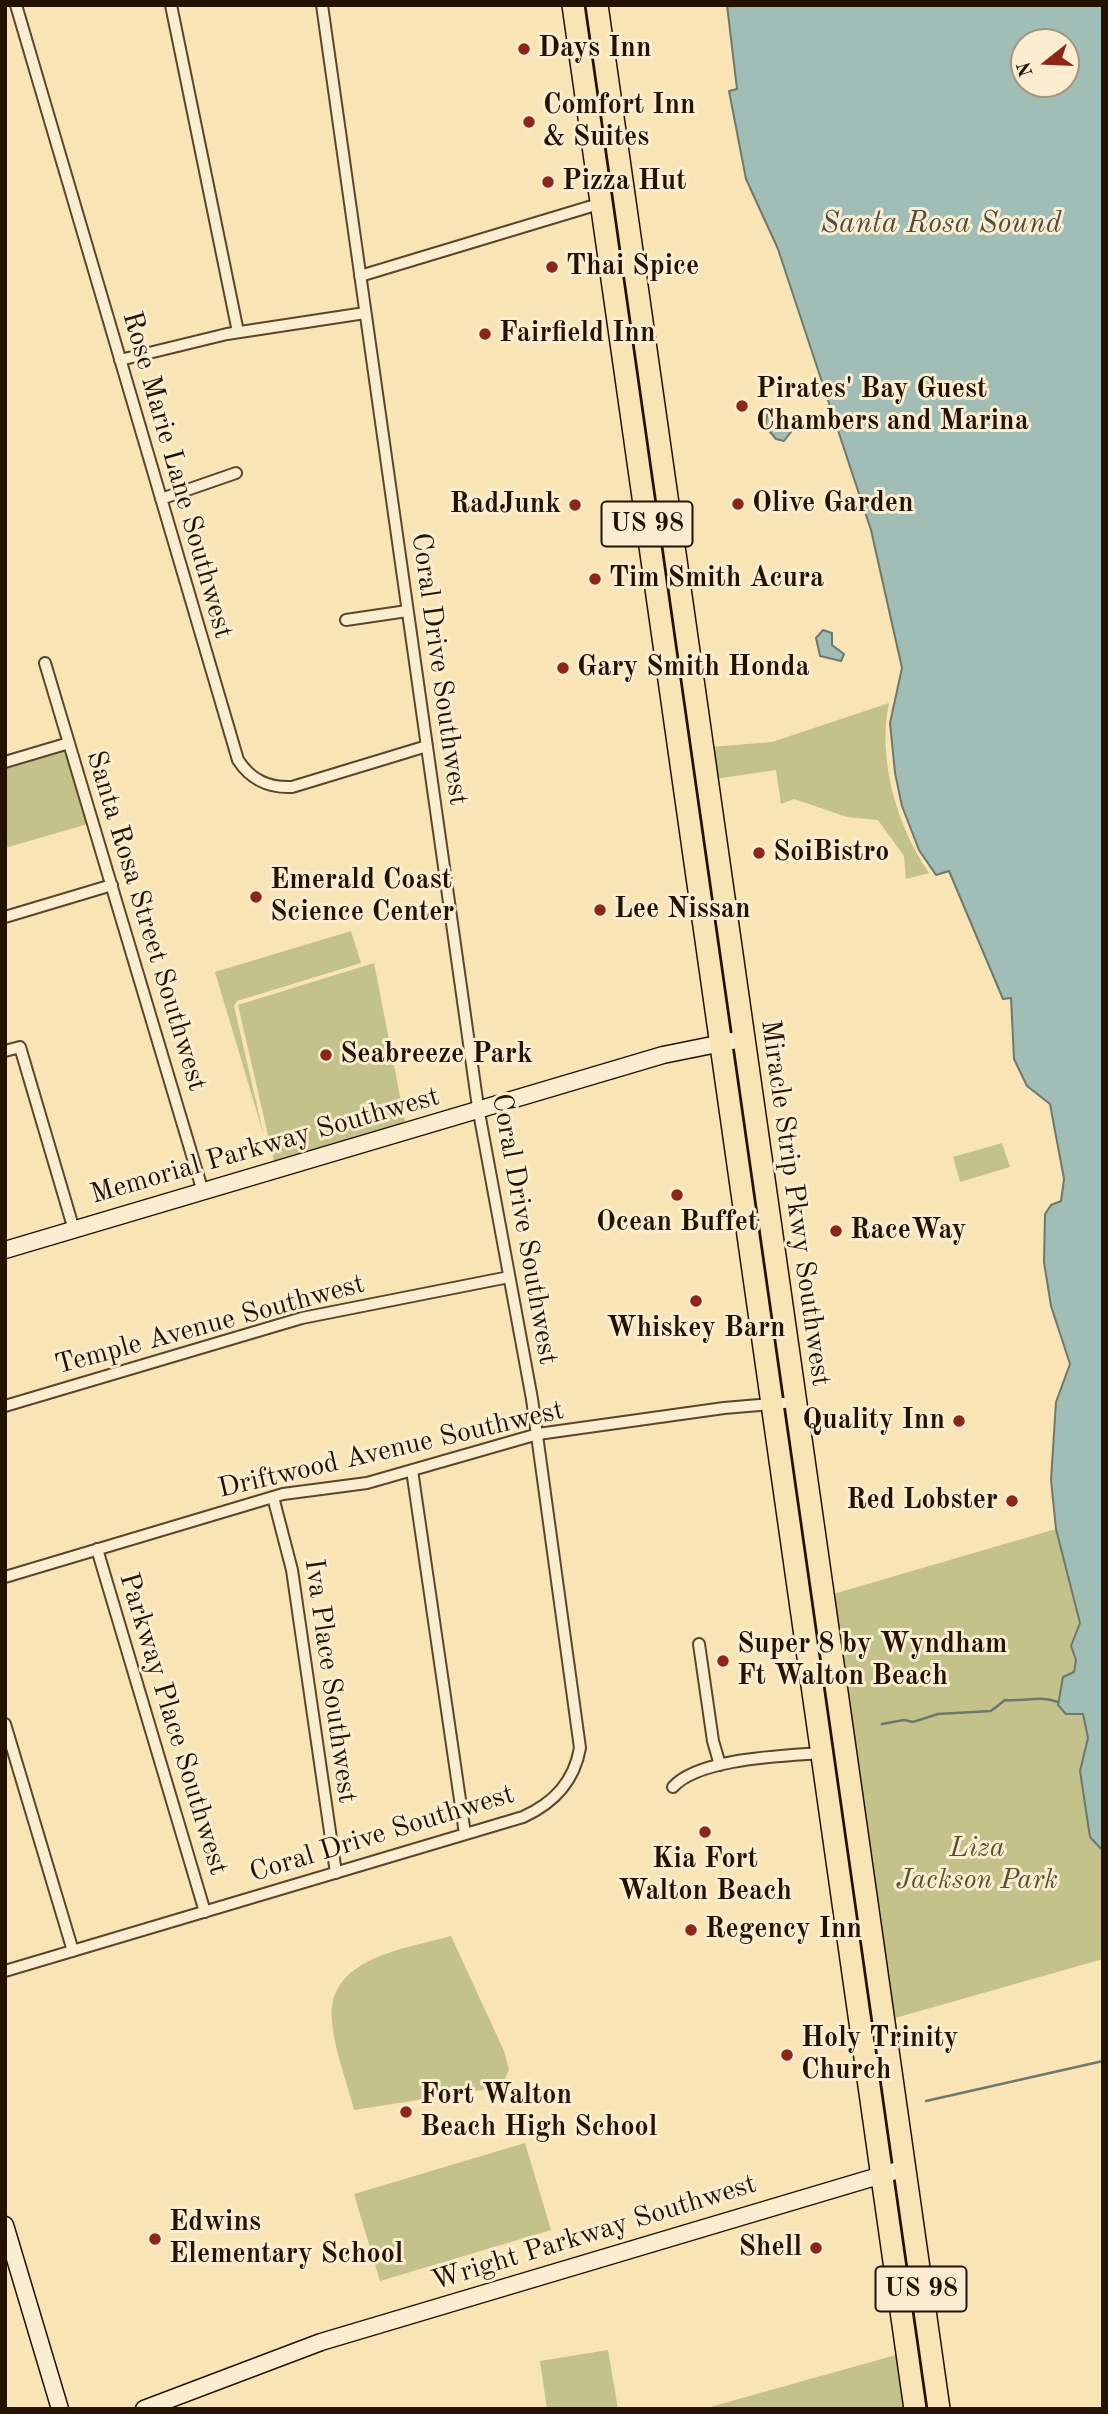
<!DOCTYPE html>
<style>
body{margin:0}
#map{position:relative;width:1108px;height:2414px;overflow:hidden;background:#f9e4b5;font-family:"Old Standard TT",serif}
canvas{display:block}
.frame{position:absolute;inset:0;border:7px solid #241100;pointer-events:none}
.north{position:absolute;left:1010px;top:28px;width:70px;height:70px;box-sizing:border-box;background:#fbedcf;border:2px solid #a5957c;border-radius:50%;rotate:252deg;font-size:19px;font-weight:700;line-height:28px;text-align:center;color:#241100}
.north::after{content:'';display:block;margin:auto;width:24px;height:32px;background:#8f2418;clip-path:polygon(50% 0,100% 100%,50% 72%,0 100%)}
</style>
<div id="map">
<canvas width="1108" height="2414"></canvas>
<div class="frame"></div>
<div class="north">N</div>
</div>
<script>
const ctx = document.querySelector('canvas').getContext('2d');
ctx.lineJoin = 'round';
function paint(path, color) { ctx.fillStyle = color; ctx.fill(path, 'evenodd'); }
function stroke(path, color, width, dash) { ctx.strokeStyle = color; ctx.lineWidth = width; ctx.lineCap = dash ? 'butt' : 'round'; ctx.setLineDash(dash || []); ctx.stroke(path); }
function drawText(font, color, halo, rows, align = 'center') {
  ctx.font = font + ' "Old Standard TT",serif'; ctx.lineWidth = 6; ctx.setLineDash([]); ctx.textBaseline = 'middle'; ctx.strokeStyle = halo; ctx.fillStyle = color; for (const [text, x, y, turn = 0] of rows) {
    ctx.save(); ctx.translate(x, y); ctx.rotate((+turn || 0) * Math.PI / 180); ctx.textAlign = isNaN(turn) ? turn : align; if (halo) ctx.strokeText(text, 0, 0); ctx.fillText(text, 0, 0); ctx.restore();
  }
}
paint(new Path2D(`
 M889,703c-12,55 8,124 40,170l-23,6 -2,-23 -26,-36 -31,-3 -53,-18 -13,5 -5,-34 -61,9 -5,-32 62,-5z
 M65,749l23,75 -83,24v-81z
 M351,931l10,32 -124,38 -3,5 30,130 -49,-164z
 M374,963l33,169 -131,38 -38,-165z
 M1002,1143l8,24 -50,15 -7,-25z
 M1056,1529l24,95 -9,21 5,15 -10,54h17l5,24 -8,33 10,66 13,14v108l-222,63 -58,-425z
 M451,1936l53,115 5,19 -8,17 -147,23c-7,-29 -20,-60 -22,-89 -6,-64 74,-72 119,-85z
 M525,2143l26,87 -171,51 -26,-87z
 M608,2350l10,59h-71l-7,-48z
 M896,2355l7,54h-200z`), '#c2c28a');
const water = new Path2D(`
 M727,5h376v1846l-13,-14 -10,-66 8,-33 -5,-24h-17l-8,-9 5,-28 11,-5 2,-12 -5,-14 9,-23 -24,-94 -5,-49 5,-78 14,-38 -19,-58 -7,-44 1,-48 6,-9 10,-4 3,-22 -14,-75 -23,-18 -13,-27 -3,-61 -8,1 -54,-128 -13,4 -17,-25 -17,-44 -7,-33 -5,-50 12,-55 -31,-138 -93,-281 -32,-70 -17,-88 8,-2zM1066,42v42h-42v-42z
 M777,407l5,6 -4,7 13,12 -7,9 -8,-2 -11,-13 3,-15z
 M823,630l9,3v12l12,9 -3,7 -21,-5 -4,-18z`);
paint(water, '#a0bdb6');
stroke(water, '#6e786d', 2);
stroke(new Path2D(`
 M882,1724l22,-4 9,2 25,-8 53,-3 14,-11c20,2 34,-5 53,2
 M926,2101l177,-40`), '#6e786d', 2.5);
const street = new Path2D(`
 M16,5l222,755c13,20 30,28 54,27l135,-41
 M171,5l67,327
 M360,276l242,-73
 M120,360l107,-26 138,-21
 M161,499l75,-26
 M346,620l61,-9
 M45,663l158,529
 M5,762l64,-19
 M5,917l107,-32
 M5,1051l15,-4 54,183
 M5,1406l297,-88 207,-41
 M412,1470l53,364
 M273,1497l19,73 44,303
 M97,1549l108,363
 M5,1577l278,-83 84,-11 171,-49 186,-26 71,-6
 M699,1644l14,97 7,24
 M5,1724l68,227
 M673,1787c26,-29 111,-31 149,-34
 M5,1971l518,-154c31,-14 51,-35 57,-69l-48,-349 -54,-292 -156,-1102`);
const secondary = new Path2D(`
 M5,1250l658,-195 79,-16
 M5,2225l55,184
 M144,2409l177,-67 581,-173`);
const highway = new Path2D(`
 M573,5l342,2404
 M597,5l342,2404`);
stroke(street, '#59462d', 14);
stroke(secondary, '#241100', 19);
stroke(highway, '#241100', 24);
stroke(street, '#fbedcf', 10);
stroke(secondary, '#fbedcf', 16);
stroke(highway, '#f9e4b5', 21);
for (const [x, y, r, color] of [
 [524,49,7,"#8f2418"],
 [529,122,7,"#8f2418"],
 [548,182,7,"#8f2418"],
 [552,267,7,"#8f2418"],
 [485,334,7,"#8f2418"],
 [742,406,7,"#8f2418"],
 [738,504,7,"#8f2418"],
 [575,505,7,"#8f2418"],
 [595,579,7,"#8f2418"],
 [563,668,7,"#8f2418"],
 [759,853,7,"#8f2418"],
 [256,897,7,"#8f2418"],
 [600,910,7,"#8f2418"],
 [326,1055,7,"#8f2418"],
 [677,1195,7,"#8f2418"],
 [836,1231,7,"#8f2418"],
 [696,1301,7,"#8f2418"],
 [959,1421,7,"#8f2418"],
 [1012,1501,7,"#8f2418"],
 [723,1661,7,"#8f2418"],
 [705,1832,7,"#8f2418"],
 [691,1930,7,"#8f2418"],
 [787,2055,7,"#8f2418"],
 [406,2112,7,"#8f2418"],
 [155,2239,7,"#8f2418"],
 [816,2248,7,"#8f2418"]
]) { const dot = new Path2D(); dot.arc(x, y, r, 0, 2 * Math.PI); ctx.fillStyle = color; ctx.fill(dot); stroke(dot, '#fbedcf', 2.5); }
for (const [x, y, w] of [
 [647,524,91],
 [921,2289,91]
]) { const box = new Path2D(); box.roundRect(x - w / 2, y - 22.5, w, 45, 5); ctx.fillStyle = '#fbedcf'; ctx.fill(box); stroke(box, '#241100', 2); }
drawText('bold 26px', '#241100', null, [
 ["US 98",647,524],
 ["US 98",921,2289]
]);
drawText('bold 28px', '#241100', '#fbedcf', [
 ["Days Inn",538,49],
 ["Comfort Inn",543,106],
 ["& Suites",543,138],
 ["Pizza Hut",562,182],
 ["Thai Spice",566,267],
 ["Fairfield Inn",499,334],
 ["Pirates' Bay Guest",756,390],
 ["Chambers and Marina",756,422],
 ["Olive Garden",752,504],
 ["RadJunk",561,505,"right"],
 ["Tim Smith Acura",609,579],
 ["Gary Smith Honda",577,668],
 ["SoiBistro",773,853],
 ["Emerald Coast",270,881],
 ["Science Center",270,913],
 ["Lee Nissan",614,910],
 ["Seabreeze Park",340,1055],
 ["Ocean Buffet",677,1223,"center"],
 ["RaceWay",850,1231],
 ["Whiskey Barn",696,1329,"center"],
 ["Quality Inn",945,1421,"right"],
 ["Red Lobster",998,1501,"right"],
 ["Super 8 by Wyndham",737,1645],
 ["Ft Walton Beach",737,1677],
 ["Kia Fort",705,1860,"center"],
 ["Walton Beach",705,1892,"center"],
 ["Regency Inn",705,1930],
 ["Holy Trinity",801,2039],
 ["Church",801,2071],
 ["Fort Walton",420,2096],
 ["Beach High School",420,2128],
 ["Edwins",169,2223],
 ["Elementary School",169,2255],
 ["Shell",802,2248,"right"]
], 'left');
drawText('28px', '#241100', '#fbedcf', [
 ["Rose Marie Lane Southwest",177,475,74],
 ["Coral Drive Southwest",439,669,82],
 ["Santa Rosa Street Southwest",146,921,73],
 ["Memorial Parkway Southwest",265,1146,-16],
 ["Miracle Strip Pkwy Southwest",795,1203,82],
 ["Coral Drive Southwest",524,1229,80],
 ["Temple Avenue Southwest",210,1325,-15],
 ["Driftwood Avenue Southwest",391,1450,-13],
 ["Iva Place Southwest",330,1681,82],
 ["Parkway Place Southwest",173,1724,73],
 ["Coral Drive Southwest",382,1834,-17],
 ["Wright Parkway Southwest",594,2233,-17]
]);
drawText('italic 28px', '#5b4f30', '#fbedcf', [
 ["Liza",977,1849],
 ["Jackson Park",977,1881]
]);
drawText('italic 30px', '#4f4d40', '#fbedcf', [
 ["Santa Rosa Sound",941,224]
]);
</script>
